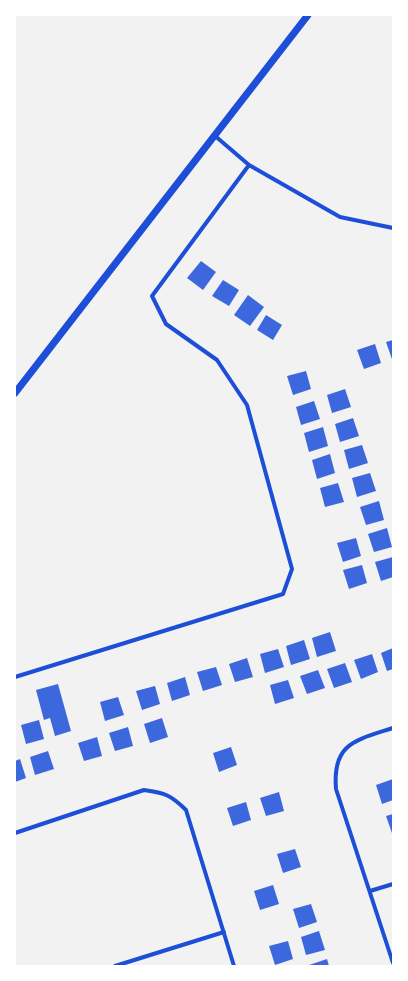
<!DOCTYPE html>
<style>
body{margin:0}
#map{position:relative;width:408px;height:981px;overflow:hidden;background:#f2f2f2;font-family:"IBM Plex Serif",serif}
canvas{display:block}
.frame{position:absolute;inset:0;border:16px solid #fff;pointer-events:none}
</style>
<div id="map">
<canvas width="408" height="981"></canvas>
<div class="frame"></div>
</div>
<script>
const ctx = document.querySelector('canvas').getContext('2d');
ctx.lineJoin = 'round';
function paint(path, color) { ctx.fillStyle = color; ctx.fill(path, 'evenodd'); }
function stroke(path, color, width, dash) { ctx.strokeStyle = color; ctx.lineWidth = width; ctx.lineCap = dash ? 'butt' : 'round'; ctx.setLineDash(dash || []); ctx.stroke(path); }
paint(new Path2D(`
 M201,261l15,11 -13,18 -16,-12z
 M223,280l16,10 -10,16 -17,-10z
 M248,295l16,12 -14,19 -16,-11z
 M266,315l16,10 -9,15 -16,-10z
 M393,340v22l-7,-20z
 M375,344l6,19 -17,6 -7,-19z
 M306,371l5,18 -18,6 -6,-19z
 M345,389l6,18 -19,6 -5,-18z
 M314,401l6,18 -19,6 -5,-18z
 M353,418l6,18 -19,6 -5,-18z
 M323,427l5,19 -19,6 -5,-19z
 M362,445l6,18 -19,6 -5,-19z
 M330,454l5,19 -18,6 -5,-19z
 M370,473l6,18 -19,6 -5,-19z
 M338,483l6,19 -19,5 -5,-19z
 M379,501l5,19 -18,5 -6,-18z
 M387,528l5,19 -18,5 -6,-18z
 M356,538l5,18 -18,6 -6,-19z
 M393,557v20l-12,4 -6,-19z
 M362,565l5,18 -18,6 -6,-19z
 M330,632l6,19 -19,6 -5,-19z
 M304,640l6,19 -19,6 -5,-19z
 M393,648v21l-6,2 -6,-18z
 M278,649l6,18 -19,6 -5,-19z
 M372,654l6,18 -17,7 -7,-19z
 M247,658l6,19 -18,5 -6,-18z
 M345,663l7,19 -18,6 -7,-19z
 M216,667l6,18 -19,6 -6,-19z
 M318,670l7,18 -18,6 -7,-18z
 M185,677l5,18 -18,6 -5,-18z
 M288,680l6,18 -19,6 -5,-19z
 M58,684l13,47 -16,5 -5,-18 -6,2 -8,-30z
 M155,686l5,18 -18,6 -6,-19z
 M118,697l6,18 -19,6 -5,-19z
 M162,718l6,19 -18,6 -6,-19z
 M39,720l5,19 -18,5 -5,-19z
 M128,727l5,19 -18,5 -6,-18z
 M97,737l5,19 -18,5 -6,-18z
 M231,747l6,18 -18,7 -6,-19z
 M48,751l6,18 -19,6 -5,-18z
 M20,759l6,19 -11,4v-21z
 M393,779v21l-11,4 -6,-19z
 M279,792l5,19 -18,5 -6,-18z
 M246,802l5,18 -18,6 -6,-18z
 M393,814v22l-7,-20z
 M295,849l6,18 -18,6 -6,-19z
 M273,885l6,19 -19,6 -6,-19z
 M311,904l6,18 -18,6 -6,-19z
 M319,931l6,19 -19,5 -5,-18z
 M288,941l5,18 -18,6 -6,-19z
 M327,959l2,7h-20v-1z`), '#3d67dc');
stroke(new Path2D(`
 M214,135l35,30 91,52 53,11
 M15,677l268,-83 9,-25 -45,-164 -30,-45 -51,-36 -14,-28 97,-131
 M393,728c-37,12 -61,15 -57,61l57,174
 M15,833l129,-43c21,3 27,5 42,20l48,156
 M370,891l23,-7
 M115,966l109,-34`), '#1d4ed8', 4);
stroke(new Path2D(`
 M15,393l293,-378`), '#1d4ed8', 7);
</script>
